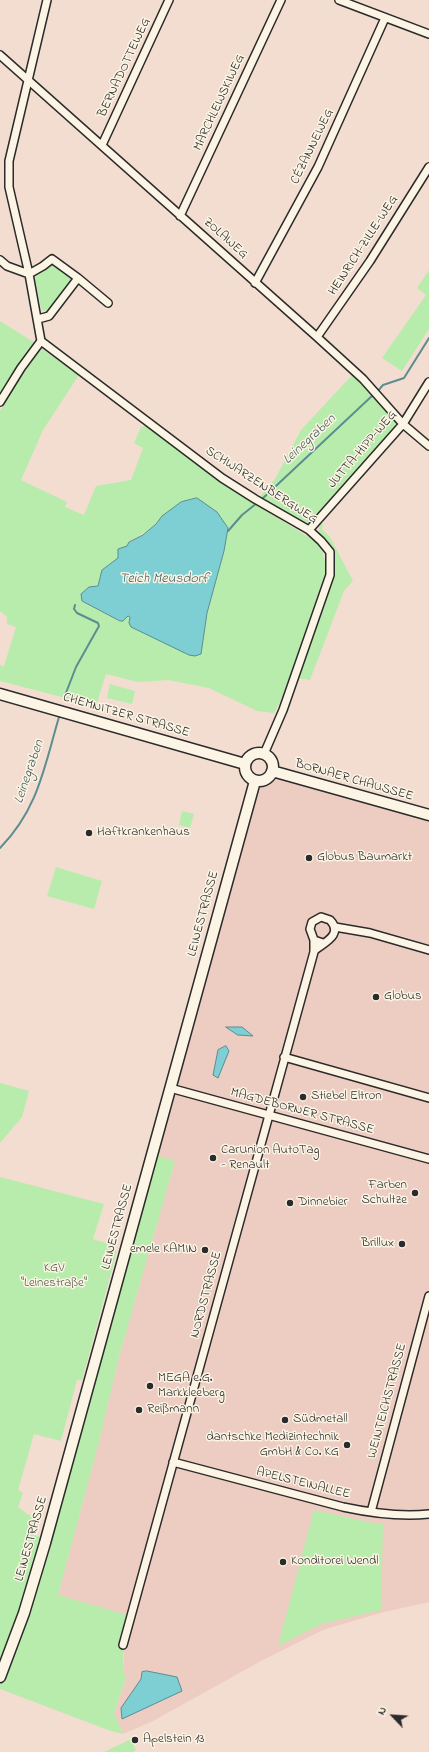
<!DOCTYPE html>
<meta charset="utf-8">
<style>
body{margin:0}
#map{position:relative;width:429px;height:1752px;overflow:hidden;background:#f3ddd0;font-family:"Indie Flower",sans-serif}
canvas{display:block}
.north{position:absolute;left:373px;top:1696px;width:40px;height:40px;-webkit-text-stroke:3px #fcf5e5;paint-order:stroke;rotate:295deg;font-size:11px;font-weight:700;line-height:16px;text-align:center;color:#2b2b2b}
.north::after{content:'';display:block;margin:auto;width:14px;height:18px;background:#2b2b2b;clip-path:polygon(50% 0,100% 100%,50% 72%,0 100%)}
</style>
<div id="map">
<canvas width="429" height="1752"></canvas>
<div class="north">N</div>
</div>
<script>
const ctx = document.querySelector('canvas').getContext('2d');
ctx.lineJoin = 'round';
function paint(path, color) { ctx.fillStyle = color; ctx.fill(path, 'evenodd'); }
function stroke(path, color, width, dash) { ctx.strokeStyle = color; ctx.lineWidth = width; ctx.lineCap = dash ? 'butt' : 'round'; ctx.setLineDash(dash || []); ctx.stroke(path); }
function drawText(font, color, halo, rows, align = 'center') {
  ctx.font = font + ' "Indie Flower",sans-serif'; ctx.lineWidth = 3; ctx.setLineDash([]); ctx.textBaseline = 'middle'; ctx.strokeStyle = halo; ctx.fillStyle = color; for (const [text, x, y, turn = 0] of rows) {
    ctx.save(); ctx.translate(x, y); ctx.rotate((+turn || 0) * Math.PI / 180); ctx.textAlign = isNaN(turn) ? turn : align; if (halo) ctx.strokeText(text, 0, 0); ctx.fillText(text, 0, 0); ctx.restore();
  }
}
paint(new Path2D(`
 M271,774l158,41v787l-49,11 -57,17 -62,31 -108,60 -30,13 -9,-21 12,-36 -3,-6 1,-18 -66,-58 41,-153 20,-85 56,-196 -23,-7 106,-373 8,-2z`), '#edccc1');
paint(new Path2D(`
 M52,263l22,17 -24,32 -4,1 -5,-5 -7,-32z
 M429,270v59l-27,42 -20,-13 44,-63 -9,-7z
 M0,321l35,22 -17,22 -18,29z
 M41,348l38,27 -36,55 -22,50 46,22 -2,5 19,8 12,-29 35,-6 12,-32 -9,-5 7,-16 5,-1 83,61 87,55c8,10 10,18 9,31l-42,123 -9,17 -17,-2 -48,-23 -41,-8 -30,2 -32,-8 -10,32 -96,-25v-16l4,1 12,-39 -9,-3v-7l-7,-6v-200l25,-41zM162,516l62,35 -17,62 -6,41 -70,-34 -3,-4 -8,5 -38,-20 7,-14 9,-1 4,-15 16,-13v-9l9,-3 2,-5c14,-6 24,-13 33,-25z
 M353,374l41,43 2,6 -2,6 -80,90 -6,4 -6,-1 -43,-24 16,-19 26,-49z
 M320,523l3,1 -1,5 8,8 23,44 -9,10 -34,89 -12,-2 36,-111c0,-6 0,-11 -2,-16 -4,-10 -17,-16 -12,-28z
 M110,684l25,7 -3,13 -25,-6z
 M182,811l12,3 -4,14 -11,-3z
 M56,867l46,14 -8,28 -47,-13z
 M0,1083l29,8 -7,26 -22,26z
 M152,1154l23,7 -56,196 -20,85 -41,153 73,21 -8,29v25l3,7 -12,36 9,21 -12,-3 -111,-42v-12l11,-26z
 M0,1177l104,27 -11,35 19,6 -1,4 6,2 -35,129h-5l-16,61 -27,-7 -16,56 5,3 -5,14 19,14 -4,14 8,2 -22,73 -19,53z
 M314,1510l59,13h10l-2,87 -60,14 -43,22z
 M131,1739l5,11 -3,2h-29z`), '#b8ecac');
const water = new Path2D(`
 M197,498l20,14 11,16 -4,23 -17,62 -6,41 -6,2 -6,-1 -58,-28 -2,-4 1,-6 -2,-1 -5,5h-3l-38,-20 -1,-7 8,-7 9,-1 4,-16 16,-12v-9l9,-3 2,-4 14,-7 13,-11 6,-8 19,-14z
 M226,1027h16l11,9 -15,-1z
 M226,1046l3,5 -11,27 -5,-3 5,-25z
 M147,1671l30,6 5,14 -60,28 -1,-11 20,-29 1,-7z`);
paint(water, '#7dcfd3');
stroke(water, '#5c8d90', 1);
stroke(new Path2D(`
 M377,392l6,-7 21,-7 25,-40
 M261,500l112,-105
 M228,531l14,-16 15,-12
 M64,698l12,-31 23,-41 -1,-3 -21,-10 -3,-4 1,-4
 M0,848c38,-39 44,-80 59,-131`), '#5c8d90', 2);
const minor = new Path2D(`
 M47,0l-38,161v26l20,87 12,67 181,137 33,21 54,31 12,11 9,11v23l-47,135 -19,44
 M339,0l90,34
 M0,55l317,282 46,42 40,45 26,22
 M102,145l67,-145
 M180,216l101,-216
 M0,260l7,6 22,8
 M29,274l14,-8 9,-7 26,19 -29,38 -11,3
 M78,278l30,25
 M255,283l63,-116 67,-149
 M317,337l53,-76 59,-94
 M0,402l21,-34 20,-27
 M309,530l94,-106 26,-42
 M335,927l35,6 59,17
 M314,951c9,-8 30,-16 16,-31l-9,-3 -9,5 -2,7 4,11 9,3
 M284,1057l145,41
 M170,1088l259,71
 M173,1462l170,45c28,6 58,10 86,7
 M371,1512l58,-216
 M123,1645l191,-693v-12`);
const secondary = new Path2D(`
 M0,694l245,70
 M245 767a14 14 0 1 1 28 0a14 14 0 1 1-28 0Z
 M272,771l157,44
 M0,1677l24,-64 21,-70 210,-762`);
stroke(minor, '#2b2b2b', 10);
stroke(secondary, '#2b2b2b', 13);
stroke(minor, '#fcf5e5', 7);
stroke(secondary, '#fcf5e5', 10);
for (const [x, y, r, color] of [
 [89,833,4,"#2b2b2b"],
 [309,858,4,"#2b2b2b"],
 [376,997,4,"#2b2b2b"],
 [303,1097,4,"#2b2b2b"],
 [213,1158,4,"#2b2b2b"],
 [415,1193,4,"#2b2b2b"],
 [290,1203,4,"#2b2b2b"],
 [402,1244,4,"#2b2b2b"],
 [205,1250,4,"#2b2b2b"],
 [150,1386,4,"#2b2b2b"],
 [139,1410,4,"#2b2b2b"],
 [285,1420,4,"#2b2b2b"],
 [347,1445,4,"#2b2b2b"],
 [283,1562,4,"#2b2b2b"],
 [135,1740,4,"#2b2b2b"]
]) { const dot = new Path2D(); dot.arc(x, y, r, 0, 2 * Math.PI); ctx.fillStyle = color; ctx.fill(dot); stroke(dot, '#fcf5e5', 1.5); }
drawText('13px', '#2b2b2b', '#fcf5e5', [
 ["BERNADOTTEWEG",125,68,-65],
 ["MARCHLEWSKIWEG",220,103,-65],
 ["CÉZANNEWEG",313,147,-64],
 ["ZOLAWEG",225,239,42],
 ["HEINRICH-ZILLE-WEG",364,246,-57],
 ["JUTTA-HIPP-WEG",363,450,-49],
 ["SCHWARZENBERGWEG",261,486,33],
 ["CHEMNITZER STRASSE",126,716,16],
 ["BORNAER CHAUSSEE",354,781,16],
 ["LEINESTRASSE",204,914,-75],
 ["MAGDEBORNER STRASSE",302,1112,15],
 ["LEINESTRASSE",118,1227,-75],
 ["NORDSTRASSE",207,1295,-75],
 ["WEINTEICHSTRASSE",388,1401,-75],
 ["APELSTEINALLEE",303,1484,14],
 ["LEINESTRASSE",32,1539,-74]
]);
drawText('13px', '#2b2b2b', '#fcf5e5', [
 ["Haftkrankenhaus",97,833],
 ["Globus Baumarkt",317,858],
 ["Globus",384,997],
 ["Stiebel Eltron",311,1097],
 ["CarUnion AutoTag",221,1151],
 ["- Renault",221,1166],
 ["Farben",407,1186,"right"],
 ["Schultze",407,1201,"right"],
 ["Dinnebier",298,1203],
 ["Brillux",394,1244,"right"],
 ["emele KAMIN",197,1250,"right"],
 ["MEGA e.G.",158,1379],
 ["Markkleeberg",158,1394],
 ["Reißmann",147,1410],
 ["Südmetall",293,1420],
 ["dantschke Medizintechnik",339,1438,"right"],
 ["GmbH & Co. KG",339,1453,"right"],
 ["Konditorei Wendl",291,1562],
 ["Apelstein 13",143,1740]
], 'left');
drawText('13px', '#4e5b4b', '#fcf5e5', [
 ["KGV",54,1269],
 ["\"Leinestraße\"",54,1284]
]);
drawText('italic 14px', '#445c5d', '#fcf5e5', [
 ["Leinegraben",310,440,-43],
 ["Teich Meusdorf",164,580],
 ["Leinegraben",30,772,-71]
]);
</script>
